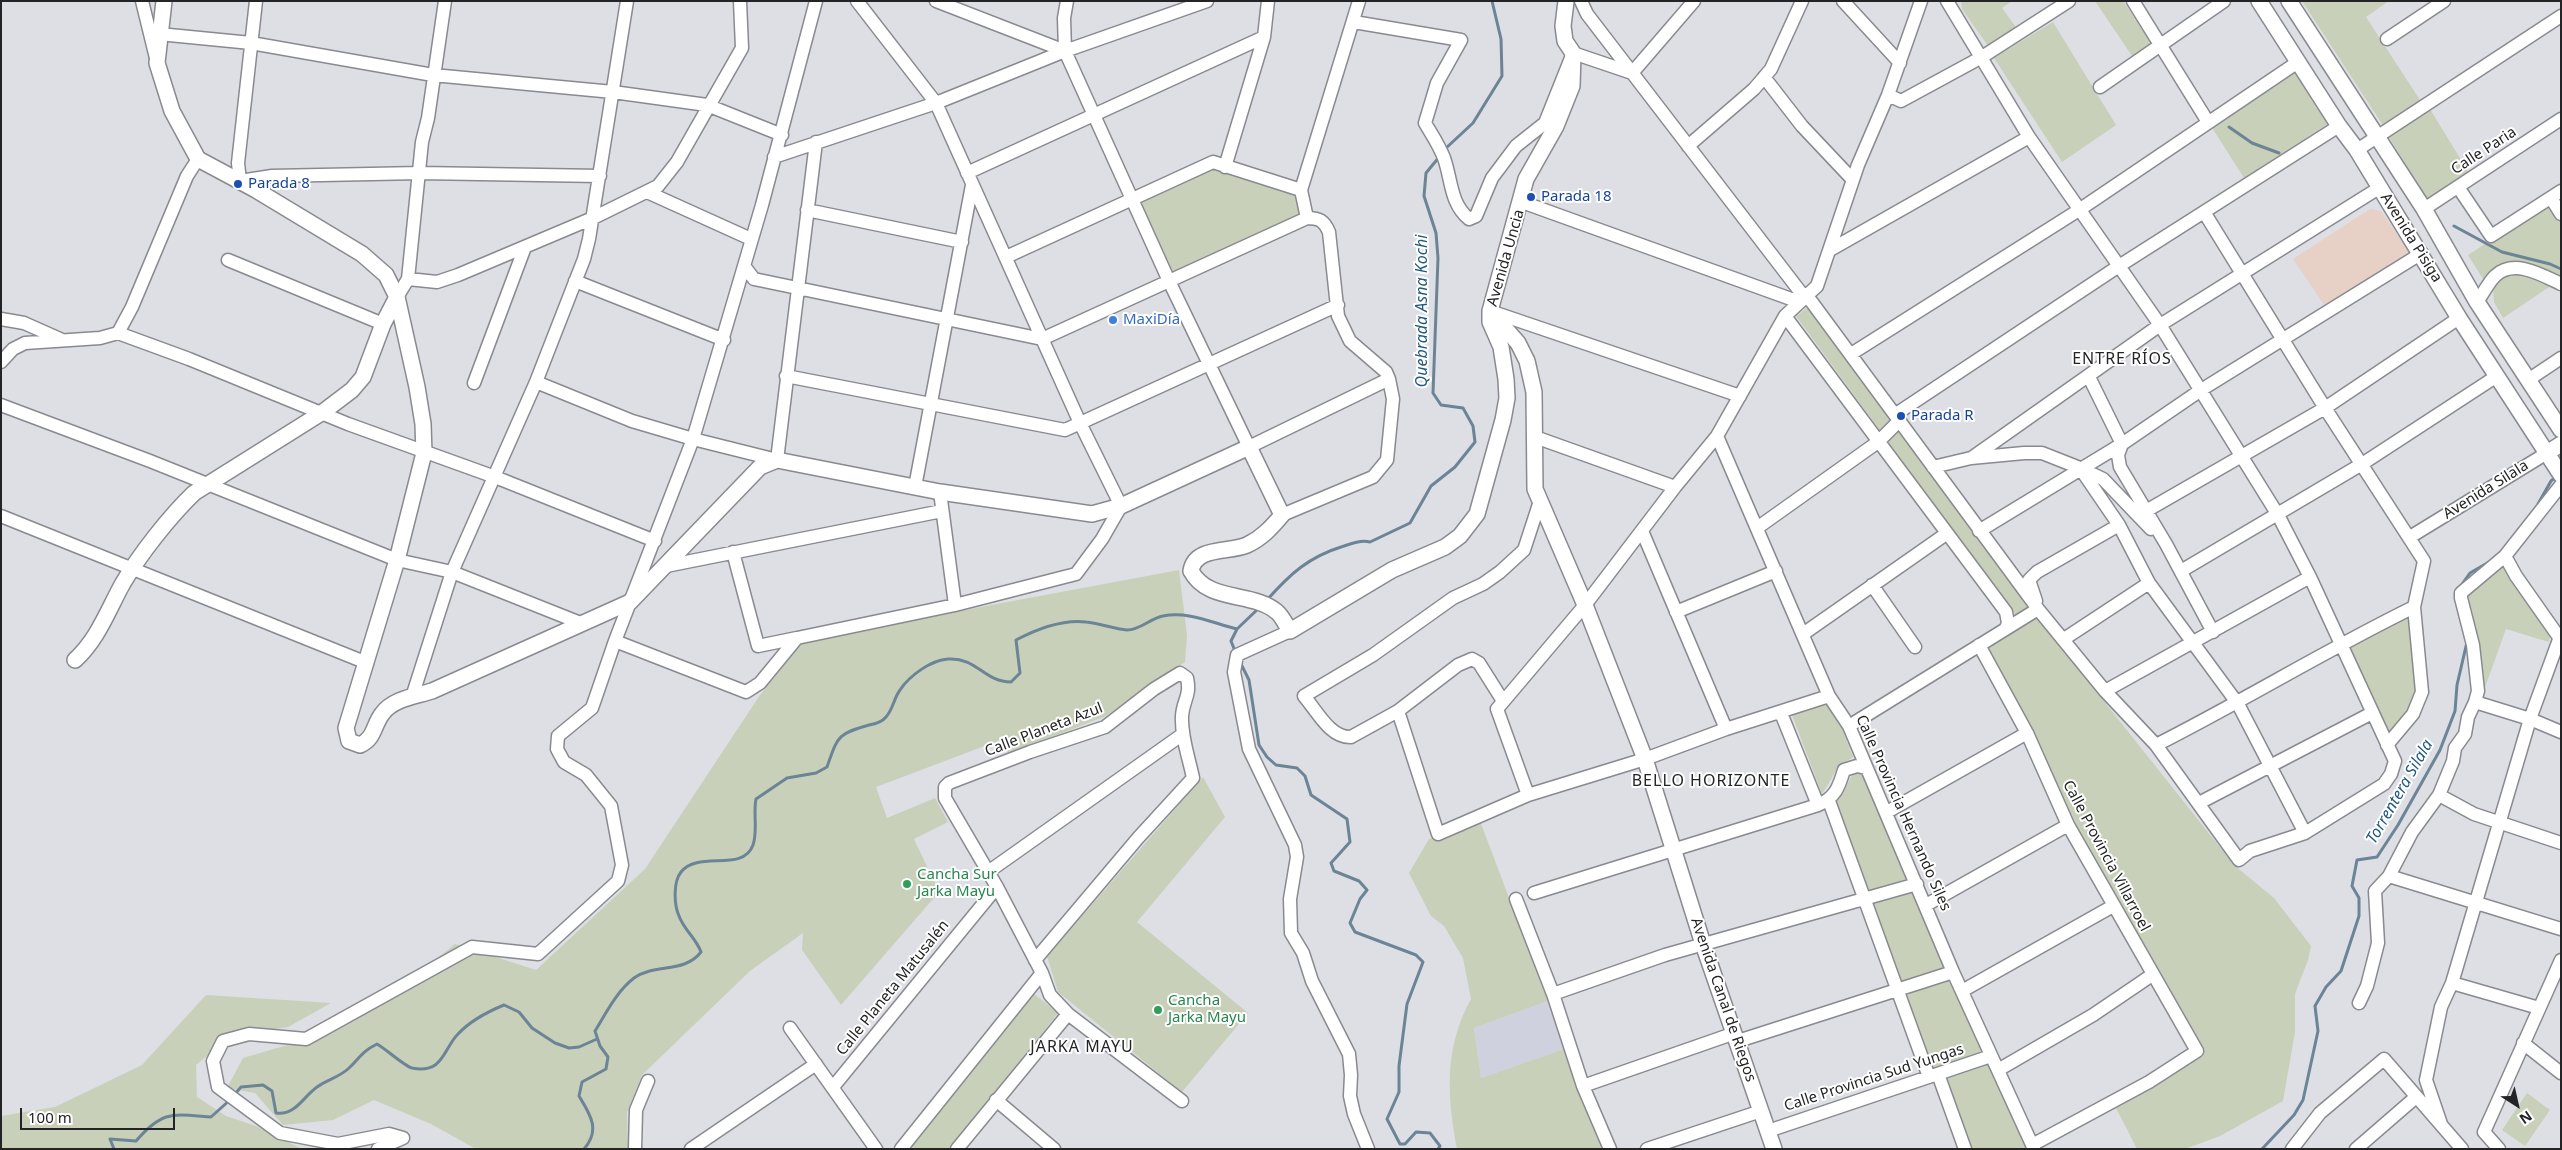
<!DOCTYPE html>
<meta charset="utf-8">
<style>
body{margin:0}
#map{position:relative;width:2562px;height:1150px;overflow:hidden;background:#dddfe4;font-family:"Noto Sans",sans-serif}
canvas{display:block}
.frame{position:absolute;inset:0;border:2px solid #242426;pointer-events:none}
.north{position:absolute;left:2492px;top:1080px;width:50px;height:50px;-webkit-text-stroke:4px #fff;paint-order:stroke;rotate:145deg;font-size:14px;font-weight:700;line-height:20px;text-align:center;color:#242426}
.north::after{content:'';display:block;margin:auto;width:18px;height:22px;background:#242426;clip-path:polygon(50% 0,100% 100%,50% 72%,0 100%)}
.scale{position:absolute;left:20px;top:1108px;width:155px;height:22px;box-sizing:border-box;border:2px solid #242426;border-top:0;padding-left:6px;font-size:15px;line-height:18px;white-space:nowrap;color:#242426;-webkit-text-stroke:4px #fff;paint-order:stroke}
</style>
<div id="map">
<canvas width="2562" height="1150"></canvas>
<div class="frame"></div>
<div class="north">N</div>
<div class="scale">100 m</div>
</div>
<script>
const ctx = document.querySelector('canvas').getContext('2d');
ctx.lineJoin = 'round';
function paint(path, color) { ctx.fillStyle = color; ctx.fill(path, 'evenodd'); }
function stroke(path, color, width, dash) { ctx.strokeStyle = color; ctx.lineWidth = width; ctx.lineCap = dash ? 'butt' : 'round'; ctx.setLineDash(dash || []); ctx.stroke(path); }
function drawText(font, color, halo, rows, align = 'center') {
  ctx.font = font + ' "Noto Sans",sans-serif'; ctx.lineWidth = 4; ctx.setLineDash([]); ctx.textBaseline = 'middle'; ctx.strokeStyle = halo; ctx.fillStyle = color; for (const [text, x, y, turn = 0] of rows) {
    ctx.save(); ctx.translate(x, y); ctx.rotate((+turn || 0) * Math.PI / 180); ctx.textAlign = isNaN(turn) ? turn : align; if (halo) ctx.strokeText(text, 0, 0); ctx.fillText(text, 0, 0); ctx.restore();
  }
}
paint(new Path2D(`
 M1548,1001l16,48 -83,29 -7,-50z`), '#cfd2de');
paint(new Path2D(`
 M2370,209l11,2 31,45 -83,56 -36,-53z`), '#e7d0c5');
paint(new Path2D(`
 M1961,1h51l-10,7 16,22 -30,16 -26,-37z
 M2095,1h28l30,45 -19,13z
 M2302,1h87l-23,16 54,83 -36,27z
 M2053,22l63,103 -54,37 -68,-104z
 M2295,72l34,51 -85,55 -33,-52z
 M2430,109l39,64 -42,26 -38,-62z
 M1211,168l82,25 11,23 -130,60 -35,-74z
 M2550,202l11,19v57l-44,-15 -32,19 -17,-27z
 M2513,273h9l30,12 -49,33 -9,-16 -1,-15 10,-9z
 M1808,307l221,301 -12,9 -221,-301z
 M2501,563l49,71 -1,8 -43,-13 -22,61 -19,-89 2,-9z
 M1179,570l8,66 -2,26 -79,54 -98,38 -5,-15 -127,48 11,31 48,-20 13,24 -34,17 25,53 -98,113 -39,-55 1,-17 -53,38 -108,104 -15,37 1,37h-152l-45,-25 -57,-24 -41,20 -50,5 -28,-32 -28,-5 16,-30 65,-19 80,-41 67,-54 81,26 109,-101 115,-174 44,-55z
 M2037,617l197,248 40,33 37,48 -3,14 -13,34v38l-12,69 -63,35 -35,13h-48l-22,-43 59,-33 31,-23 -127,-222 -47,-99 -43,-80z
 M2407,617c5,28 18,66 3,93 -4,8 -13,16 -20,24l-5,-1 -38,-87z
 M1825,702l17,27 11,28 -14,9 -17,28 -30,-79z
 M1853,773h9l47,105 -41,14 -32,-92 7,-7z
 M1203,777l22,40 -88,105 111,91 -66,79 -124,-100 -11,-36z
 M1480,821l68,180 -74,27 7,50 83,-29 22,62 17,38h-146c-10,-53 -13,-102 14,-150l-8,-41 -19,-32 -13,-10 -22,-43 20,-34z
 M1909,891l5,1 31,73 -3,5 -42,14 -30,-79z
 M1946,979l7,6 28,65 -2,4 -42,16 -6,-1 -26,-73z
 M1033,993l25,20 -108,136h-41z
 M206,995l125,8 -43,24 -57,9 -35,29 1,32 29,19 30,10 46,23h-301v-33l54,-9 87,-42z
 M1990,1063l37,86h-55l-27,-71z
 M2527,1093l23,17 -25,36 -23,-16z`), '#c8d0b9');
stroke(new Path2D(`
 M2229,127l23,16 27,10
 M1445,149l28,-26 29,-47 -1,-37 -9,-38
 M2454,226l48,26 48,12 11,5
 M2538,504l13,-23 6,-5
 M2460,587l10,-14 19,-11
 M1266,601c24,-27 42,-44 78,-55 9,-3 17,-6 26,-4l40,-19 21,-37 24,-19 20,-25 -2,-16 -10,-18 -22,-3 -8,-12 5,-135 -2,-25 -12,-37 2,-23 14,-17
 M1235,651l-4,-10 6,-12 23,-22
 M1240,662l9,18 10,65 8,12 9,8 21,3 8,8 6,19 36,24 3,23 -19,21 3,8 25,10 8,9 -7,9 -10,24 5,9 61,23 7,7 -16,42 -8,62v26l-12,27 13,25h5l11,-12 14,1 10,13 -2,3
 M235,1094l6,-7 22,-2 9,6 4,22c19,3 27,-16 41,-26 10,-7 22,-10 31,-18 12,-11 13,-17 29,-25 9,5 27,22 35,24 32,6 31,-19 46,-34 12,-13 29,-22 46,-29l15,7 13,16 23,15 14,5 10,-1 18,-8
 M114,1149l-4,-10 26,2c27,-31 36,-27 75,-24l20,-18
 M584,1149c17,-19 6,-35 -5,-53l3,-14 24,-13 2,-12 -8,-11 -5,-15c11,-18 22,-40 39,-53 21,-15 50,-4 67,-26 -5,-14 -17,-22 -22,-36 -5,-11 -6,-34 2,-44 17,-22 62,1 72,-27 5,-14 0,-31 3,-46l31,-21 29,-5 11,-6c11,-31 10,-33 42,-42 6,-1 13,-3 17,-8 7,-8 8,-19 14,-27 9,-14 31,-30 48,-31 29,-2 36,23 63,23l9,-9 -4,-33c21,-11 46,-21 70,-18 13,1 28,7 41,8 13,0 24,-12 36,-14 26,-5 49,7 74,13
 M2262,1149l32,-34 9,-15 15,-69 -3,-25 11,-19 15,-16 18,-55v-18l-7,-12 5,-26 20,-3 21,-32 42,-75 15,-39 2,-26 10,-43`), '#6b8496', 3);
const minor = new Path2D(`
 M142,1l14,57
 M256,1l-18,162 2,18 32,-5 148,-3 180,3
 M936,1l129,50
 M1067,1l-3,17 1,33 104,230 80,166 140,-68
 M1581,1l6,13 218,284 6,3 227,308 67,82 51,54 83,115 11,-9 55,-18 79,-49 7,-10 4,-13 -85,-184 -32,-62 -118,-190 -131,-188 -82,-136
 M1843,1l57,62
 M2133,1l75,121
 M1354,22l107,18 -24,43 -12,40c7,12 14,22 19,35 8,23 6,45 25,61l7,-3 16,-38 24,-32 29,-23 28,-70 59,20 62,-72
 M159,34l92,9 182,32 180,17 94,13 75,30
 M1264,37l4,-36
 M2387,39l57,-38
 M1764,77l38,49 51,54
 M2100,87l124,-86
 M1888,95l13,6 81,-44 87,-56
 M1688,146l66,-57 17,-20 31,-68
 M2357,150l204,-134
 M774,157l162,-54 129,-52 142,-50
 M967,173l297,-136 -39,130
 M2458,187l33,49 70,-45
 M647,192l104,47
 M2551,198l10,16
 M1522,202l269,97 14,-1
 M2424,209l137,-90
 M807,210l155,32
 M2204,212l121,196 99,153 -10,46 8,85 -9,22 -26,31
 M1307,218l-6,-28 58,-189
 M1830,250l199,-113
 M1006,257l207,-95 88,28
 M228,260l155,64
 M744,266l10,13 288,60 265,-121c13,0 17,3 22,14l9,84 12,25 36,31 3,7 4,20 -6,61 -14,17 -91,38
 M408,279l29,3 21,-7 135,-57 65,-32 19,-24 65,-114 -2,-47
 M575,281l149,59
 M397,297l11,-18 14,-137 6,-24 17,-117
 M2477,302c6,-8 11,-19 18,-26 19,-18 47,-1 66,8
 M1490,311l250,85
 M1785,316l221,296 2,11 -2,5
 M1,319l23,4 36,16
 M118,333l71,26 159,65 147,53 160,64
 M1851,354l228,-144 219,-148
 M1,362l12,-13 12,-6 75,-5 18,-5 14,-26 55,-131 11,-17
 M786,376l279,54 273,-125
 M2089,377l33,67 -4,11 2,12 46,77 47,88
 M2528,380l33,-22
 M536,382l96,39 61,18 84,21 39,-318
 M474,383l51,-136
 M1,405l149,56 247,99 55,12 131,52
 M1896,414l223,-148 220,-140
 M1717,436l112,260 20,30 104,246 81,177
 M1535,437l140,50
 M1973,457l187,-132 219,-137
 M1933,467l38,-9 53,-5h18l38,15 39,57 30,58 89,121 67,129
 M2080,468l23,11 48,50
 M915,487l57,-302
 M940,492l15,113
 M2146,511l179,-103 134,-90
 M1,516l366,147
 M1757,528l121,-86 22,-22
 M1642,531l84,198
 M1979,531l143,-87 79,-54 221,-137
 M2410,537l137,-84
 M733,552l25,94 39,-8
 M2505,556l11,20 45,64
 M666,566l276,-55
 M2181,571l181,-107 135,-88
 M1872,585l43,62
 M2036,601l-7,-21 8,-8 82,-47
 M1676,612l100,-41
 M1290,631l-53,24 -3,17 15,77 46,96 2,12 -7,42 1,34 12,20 9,28 37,73 2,21 -1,21 4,18 14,35
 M1803,634l143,-100
 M2064,639l85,-56
 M615,641l131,51 14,-9 37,-45 158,-33 121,-31 26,-35 19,-33 -41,-83 -144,-320 -79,-102
 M1979,645l48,88 41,92 129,226 -48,31 -117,63
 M2105,691l205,-114
 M412,697l40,-125 84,-190 48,-123 5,-20 38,-238
 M1503,701l-24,-38 -7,-4 -14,6 -60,46 -47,26c-21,1 -34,-26 -47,-41l69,-41 80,-57 30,-14 17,-12 24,-22 16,-49
 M2475,702l55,17 31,13
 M1398,711l40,123 90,-39 117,-36 81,-30 103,-33
 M1781,713l37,92
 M1849,726l189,-117
 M2156,745c87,-44 170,-95 258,-138
 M1528,795l-31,-86 88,-104 90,-118 42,-51 68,-120 32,-30 41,-121 30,-70 33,-94
 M2439,795l35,19 87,29
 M1829,801l100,276
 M2199,803l173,-90
 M1887,812l140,-79
 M988,872l195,-138
 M2389,876l172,53
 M1534,893l284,-88c17,-7 21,-18 26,-35l13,-4 9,2
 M1516,899l37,95 30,92 27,63
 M1926,905l142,-80
 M1035,960l103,-122 55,-60c-4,-20 -12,-41 -11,-62 1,-16 9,-20 5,-38l-7,-5 -26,16 -49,38 -75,25 -81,31 -4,4v11l52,89 45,86 8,22 18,19 114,87
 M2452,983l87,25
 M1962,991l151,-85
 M1553,994l112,-39 252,-71
 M2359,1003l8,-17 11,-43 -3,-52 14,-15 23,-44 27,-37 14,-34 2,-13 10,-14 3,-17 7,-15 3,-11 -5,-46 -12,-47v-5l44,-37 56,-71
 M790,1028l86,121
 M1738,1041l215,-69
 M2523,1043l38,30
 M1998,1070l95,-55 59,-40
 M1938,1074l27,75
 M1583,1086l152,-53
 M833,1087l164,-200
 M996,1100l58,49
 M2441,1124l-15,-44 15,-73 11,-24 78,-264 31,-85
 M1768,1131l223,-75
 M403,1138l-14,-4 -51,10 -58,-11 -62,-46 -5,-26 10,-20 26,-7 57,5 166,-92 66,7 80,-73 4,-16 -11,-59 -25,-31 -22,-13 -7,-13 1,-13 34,-28 23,-67 78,-202 69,-234 54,-204
 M378,1149l25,-11
 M635,1149l1,-39 12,-29
 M691,1149l125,-85
 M901,1149l141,-176
 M957,1149l111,-135
 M1647,1149l114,-38
 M2292,1149l28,-36 64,-54 78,90
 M2356,1149l60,-52
 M2499,1149l-15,-17 77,-172`);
const tertiary = new Path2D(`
 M164,1l-7,62 15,48 26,48 58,31 106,64 24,21 11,22 20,90 6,37 1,29 -27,107 -51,168 3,13 11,4c15,-7 13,-19 22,-31 10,-15 34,-18 50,-23l198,-89 130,-135 17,-7 163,32 152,22 29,-8 128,-59 33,68c-10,12 -20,23 -35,30 -18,8 -52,1 -56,26 17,32 62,20 86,41 5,4 9,13 13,19l102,-61 53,-23 15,-11 17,-22 26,-94 4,-22 -1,-19 -5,-32 -11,-25v-11l36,-132 30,-53 16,-40 1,-33 -8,-12 -2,-15 3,-25
 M2259,1l80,125 18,24 102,168 102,157
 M2289,1l135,208 53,93 84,128
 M1490,311l28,32 9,18 7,31 1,97 50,116 60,154 58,185 71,205
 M2547,453l14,-9
 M75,660c23,-21 33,-50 48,-77 17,-29 47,-67 71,-90l129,-81 29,-22 11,-13 20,-53 14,-27`);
stroke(minor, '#898a8f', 15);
stroke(tertiary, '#898a8f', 18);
stroke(minor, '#fff', 12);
stroke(tertiary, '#fff', 15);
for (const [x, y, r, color] of [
 [238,184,5,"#1a4fb4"],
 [1531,197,5,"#1a4fb4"],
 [1113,320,5,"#3f7fe0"],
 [1901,416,5,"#1a4fb4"],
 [907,884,5,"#2e9e5b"],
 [1158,1010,5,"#2e9e5b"]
]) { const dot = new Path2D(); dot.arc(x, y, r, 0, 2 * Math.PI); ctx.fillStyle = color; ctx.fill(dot); stroke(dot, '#fff', 2); }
drawText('15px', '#242426', '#fff', [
 ["Calle Paria",2484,151,-33],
 ["Avenida Pisiga",2411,238,58],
 ["Avenida Uncia",1506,258,-74],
 ["Avenida Silala",2486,490,-32],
 ["Calle Planeta Azul",1044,730,-21],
 ["Calle Provincia Hernando Siles",1903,813,66],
 ["Calle Provincia Villarroel",2106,856,62],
 ["Calle Planeta Matusalén",893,988,-51],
 ["Avenida Canal de Riegos",1723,1000,71],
 ["Calle Provincia Sud Yungas",1874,1078,-18]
]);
drawText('15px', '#164399', '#fff', [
 ["Parada 8",248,184],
 ["Parada 18",1541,197],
 ["Parada R",1911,416]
], 'left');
drawText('15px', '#366cbe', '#fff', [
 ["MaxiDía",1123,320]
], 'left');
drawText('15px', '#27864d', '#fff', [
 ["Cancha Sur",917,875],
 ["Jarka Mayu",917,892],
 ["Cancha",1168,1001],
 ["Jarka Mayu",1168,1018]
], 'left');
drawText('italic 16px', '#225a7d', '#fff', [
 ["Quebrada Asna Kochi",1422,311,-90],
 ["Torrentera Silala",2400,792,-60]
]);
ctx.letterSpacing = '1px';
drawText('16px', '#242426', '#fff', [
 ["ENTRE RÍOS",2122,359],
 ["BELLO HORIZONTE",1711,781],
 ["JARKA MAYU",1082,1047]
]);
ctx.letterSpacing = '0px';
</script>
